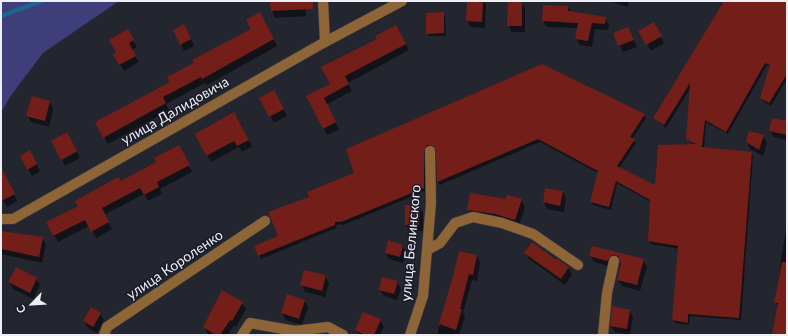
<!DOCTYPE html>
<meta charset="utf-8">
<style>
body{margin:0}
#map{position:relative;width:788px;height:336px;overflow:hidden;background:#23252f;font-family:Lato,sans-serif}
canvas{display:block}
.frame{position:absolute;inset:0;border:2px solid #edeef6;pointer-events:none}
.north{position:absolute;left:12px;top:284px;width:40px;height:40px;-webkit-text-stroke:3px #1a1b26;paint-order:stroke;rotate:245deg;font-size:11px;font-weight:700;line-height:16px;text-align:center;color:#edeef6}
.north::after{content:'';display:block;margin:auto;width:14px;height:18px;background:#edeef6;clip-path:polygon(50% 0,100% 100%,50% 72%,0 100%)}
</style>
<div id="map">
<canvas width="788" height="336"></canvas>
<div class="frame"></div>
<div class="north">С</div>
</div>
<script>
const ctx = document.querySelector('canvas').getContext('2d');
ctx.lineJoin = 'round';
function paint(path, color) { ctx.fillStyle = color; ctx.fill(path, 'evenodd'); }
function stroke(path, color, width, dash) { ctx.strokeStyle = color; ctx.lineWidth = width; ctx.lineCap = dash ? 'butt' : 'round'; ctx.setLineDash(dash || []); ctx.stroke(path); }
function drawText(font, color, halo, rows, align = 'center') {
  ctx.font = font + ' Lato,sans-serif'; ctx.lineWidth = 3; ctx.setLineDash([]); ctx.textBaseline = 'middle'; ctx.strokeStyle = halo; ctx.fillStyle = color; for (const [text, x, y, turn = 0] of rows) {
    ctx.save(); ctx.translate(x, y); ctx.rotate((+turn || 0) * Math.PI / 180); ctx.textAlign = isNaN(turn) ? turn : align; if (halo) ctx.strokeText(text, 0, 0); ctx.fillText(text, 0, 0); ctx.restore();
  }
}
paint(new Path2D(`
 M1,1h118l-76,52 -31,41 -11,18z`), '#3d3e7a');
paint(new Path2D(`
 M271,1h34l1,15 -31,2 -3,-7z
 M468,1h16l2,4 -1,23 -14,-1 -4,-6z
 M609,1h20l-1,6z
 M725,1h62v78l-16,27 -8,-5 -2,-3 10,-31 -4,-2 -39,69 -22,-12 -2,27 47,4 2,3 -12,164 -51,-4 -1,9 -14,-2 -2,-3 6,-71 -28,-5 -2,-3 2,-39 -34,-19 -6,27 -18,-5 -2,-3 7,-29 -58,-31 -100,43 -2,-3 -1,-32 -1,-2h-7l-4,7v36l-82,34 -6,-1 -1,4 -75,31 -2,-3 -4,-9 24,-10 31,-39 45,-25 -8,-23 297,-35 2,3 -14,21 4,4 -17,25 37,19 39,-42 -8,-7 4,-51 -25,41 -12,-10z
 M521,2l4,6v24h-13l-4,-7z
 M568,7l3,5 34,6 4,7 -1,5 -13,-1 -3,18 -12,-2 -4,-6 2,-11 -31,-1 -4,-6z
 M444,13l1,3 1,20h-17l-2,-2z
 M262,19l15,27 -70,39 -2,-2 -39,21 3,6 -61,34 -12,-22 76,-40 23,-19 57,-34z
 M653,23l11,20 -13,8 -11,-20z
 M396,26l13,24 -61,33 4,8 -26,14 13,24 -12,6 -20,-38 24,-13 47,-45z
 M628,28l9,19 -14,5 -9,-19z
 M127,31l10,16 -6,3 8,12 -15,9 -10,-17 3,-1z
 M188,32l6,14 -10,5 -3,-7z
 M274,92l13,24 -13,7 -13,-24z
 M50,102l3,7 -4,18 -18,-5 -3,-6z
 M238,119l14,27 -10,6 -3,-5 -28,15 -15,-27z
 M787,123v17l-13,-3 -4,-6z
 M763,136l4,7 -4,13 -13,-7 -3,-7z
 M178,147l14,25 -32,17 2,5 -14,7 -4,-7 -40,21 8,14 -16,9 -7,-12 -31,16 -11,-20 111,-59z
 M77,152l3,6 -15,8 -3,-6z
 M33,158l7,13 -8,5 -4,-7z
 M1,182l9,4 7,15 -10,6 -6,-11z
 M563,192l3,6 -2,14 -17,-3 -3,-7z
 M506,200h15l4,7 -6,19 -47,-10 -3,-7z
 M419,206l4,7v18h-14l-3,-7z
 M786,228l1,107h-14l5,-28 -3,-5z
 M1,233l41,5 4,6 -4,19 -41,-9z
 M402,245l4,7 -3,11 -14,-4 -3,-6z
 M593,247l50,13 4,7 -7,24 -18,-5 -4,-6 3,-18 -6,-1 -4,6 -17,-5 -4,-6z
 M525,253l31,8 12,7 4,6 -7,11 -36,-26z
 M477,256l3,7 -3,18 -5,-1 -9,33 2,4 -6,18h-22l17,-59z
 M325,276l4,7 -4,14 -20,-5 -3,-7z
 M36,279l4,6 -7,14 -20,-10 -4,-7z
 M397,282l4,7 -4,11 -13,-4 -4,-6z
 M304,300l4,7 -6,18 -16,-5 -4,-7z
 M242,303l4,6 -10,18 -2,-2 -6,10 -20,-1 -4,-7z
 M630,311l3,6 -3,18 -15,-3 -4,-6z
 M100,314l4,6 -7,13 -9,-5 -4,-7z
 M380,320l4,7 -4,8h-21l-3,-5z`), '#0007');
stroke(new Path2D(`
 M1,16l41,-15`), '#1b6690', 4);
paint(new Path2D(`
 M270,1h43v8l-42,2z
 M467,1h16l-1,21 -16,-1z
 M508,1h14v25h-15z
 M724,1h63v73l-18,29 -9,-5 10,-33 -5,-2 -39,69 -21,-12 -3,27 50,5 -13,166 -51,-4v9l-16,-3 6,-74 -30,-5 2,-41 -34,-19 -7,26 -19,-5 8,-31 -60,-32 -101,43 -1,-32 -3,-4 -6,-1 -3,6v37l-83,34h-6v3l-77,31 -4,-10 24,-10 -10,-24 41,-15 -2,-5 47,-19 -8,-24 196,-85 103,50 -15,23 5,2 -18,27 38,19 3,-40 38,-1 -10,-5 4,-56 -26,42 -11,-7z
 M543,5l25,1v5l38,6 -1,7 -13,-1 -4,18 -13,-2 3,-16 -36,-2z
 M260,12l14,27 -72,40 -1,-2 -38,20 3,6 -63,35 -8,-16 75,-40 -3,-5 27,-14 -2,-3 59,-31 -5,-9z
 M444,12v21l-18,1v-21z
 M654,22l8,14 -16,9 -8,-14z
 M184,24l7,15 -11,6 -7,-15z
 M396,25l10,19 -61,32 4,8 -25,14 12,24 -13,7 -17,-33 24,-12 -9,-17 56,-28 -2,-3z
 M628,27l6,13 -16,6 -5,-13z
 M128,29l6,11 -5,3 7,13 -17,9 -6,-11 3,-2 -7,-12z
 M274,90l10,19 -15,8 -10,-19z
 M32,96l18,5 -5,20 -19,-5z
 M234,112l15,28 -12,6 -3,-5 -28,15 -11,-22z
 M772,118l15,3v14l-18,-4z
 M749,131l15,4 -5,15 -13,-8z
 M67,132l10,19 -16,9 -10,-19z
 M179,145l11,20 -33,17 2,5 -15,8 -4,-7 -38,20 7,14 -18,10 -6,-12 -32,16 -7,-14 32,-16 -3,-5 43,-24 3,4 35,-19 -2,-4z
 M30,150l7,14 -10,6 -7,-14z
 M1,167l14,27 -14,7z
 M545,188l18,3 -3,15 -17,-4z
 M470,193l35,6 2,-4 15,4 -7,21 -20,-6 -28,-4z
 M405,205l15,1 -1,19h-14z
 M1,231l42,6 -4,20 -38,-8z
 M388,240l15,5 -3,12 -15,-4z
 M532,242l23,17 1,-1 13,9 -8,12 -37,-26z
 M592,246l52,13 -7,26 -20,-5 4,-16 -3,-8 -6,-1 -5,6 -18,-5z
 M459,251l18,4 -4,20 -4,-1 -9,35h2l-6,21 -17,-6 14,-48z
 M782,262h5v73h-15l6,-32h-4z
 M16,267l21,11 -7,15 -22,-11z
 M304,270l22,5 -4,16 -22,-6z
 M382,277l16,4 -4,13 -15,-4z
 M222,290l21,12 -11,19 -2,-1 -10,15h-5l-12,-8z
 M287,294l18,6 -6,19 -18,-6z
 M612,306l18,4 -3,19 -17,-3z
 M91,307l10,6 -8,14 -10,-6z
 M363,312l18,7 -7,16h-9l-10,-5z`), '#741e19');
const minor = new Path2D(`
 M325,42l77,-41
 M1,219h12l312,-177 -2,-41
 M427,250l13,-7 15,-20 18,-6 29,6 31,11 45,31
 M104,335l3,-8 158,-106
 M242,335l8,-12 45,8 33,-4 15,8
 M410,335l13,-39 8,-93 -1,-52
 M603,335l4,-42 7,-32`);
stroke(minor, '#3f414b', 11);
stroke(minor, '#8d6536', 10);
drawText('14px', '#edeef6', '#1a1b26', [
 ["улица Далидовича",175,111,-30],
 ["улица Белинского",411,243,-85],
 ["улица Короленко",175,265,-34]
]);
</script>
